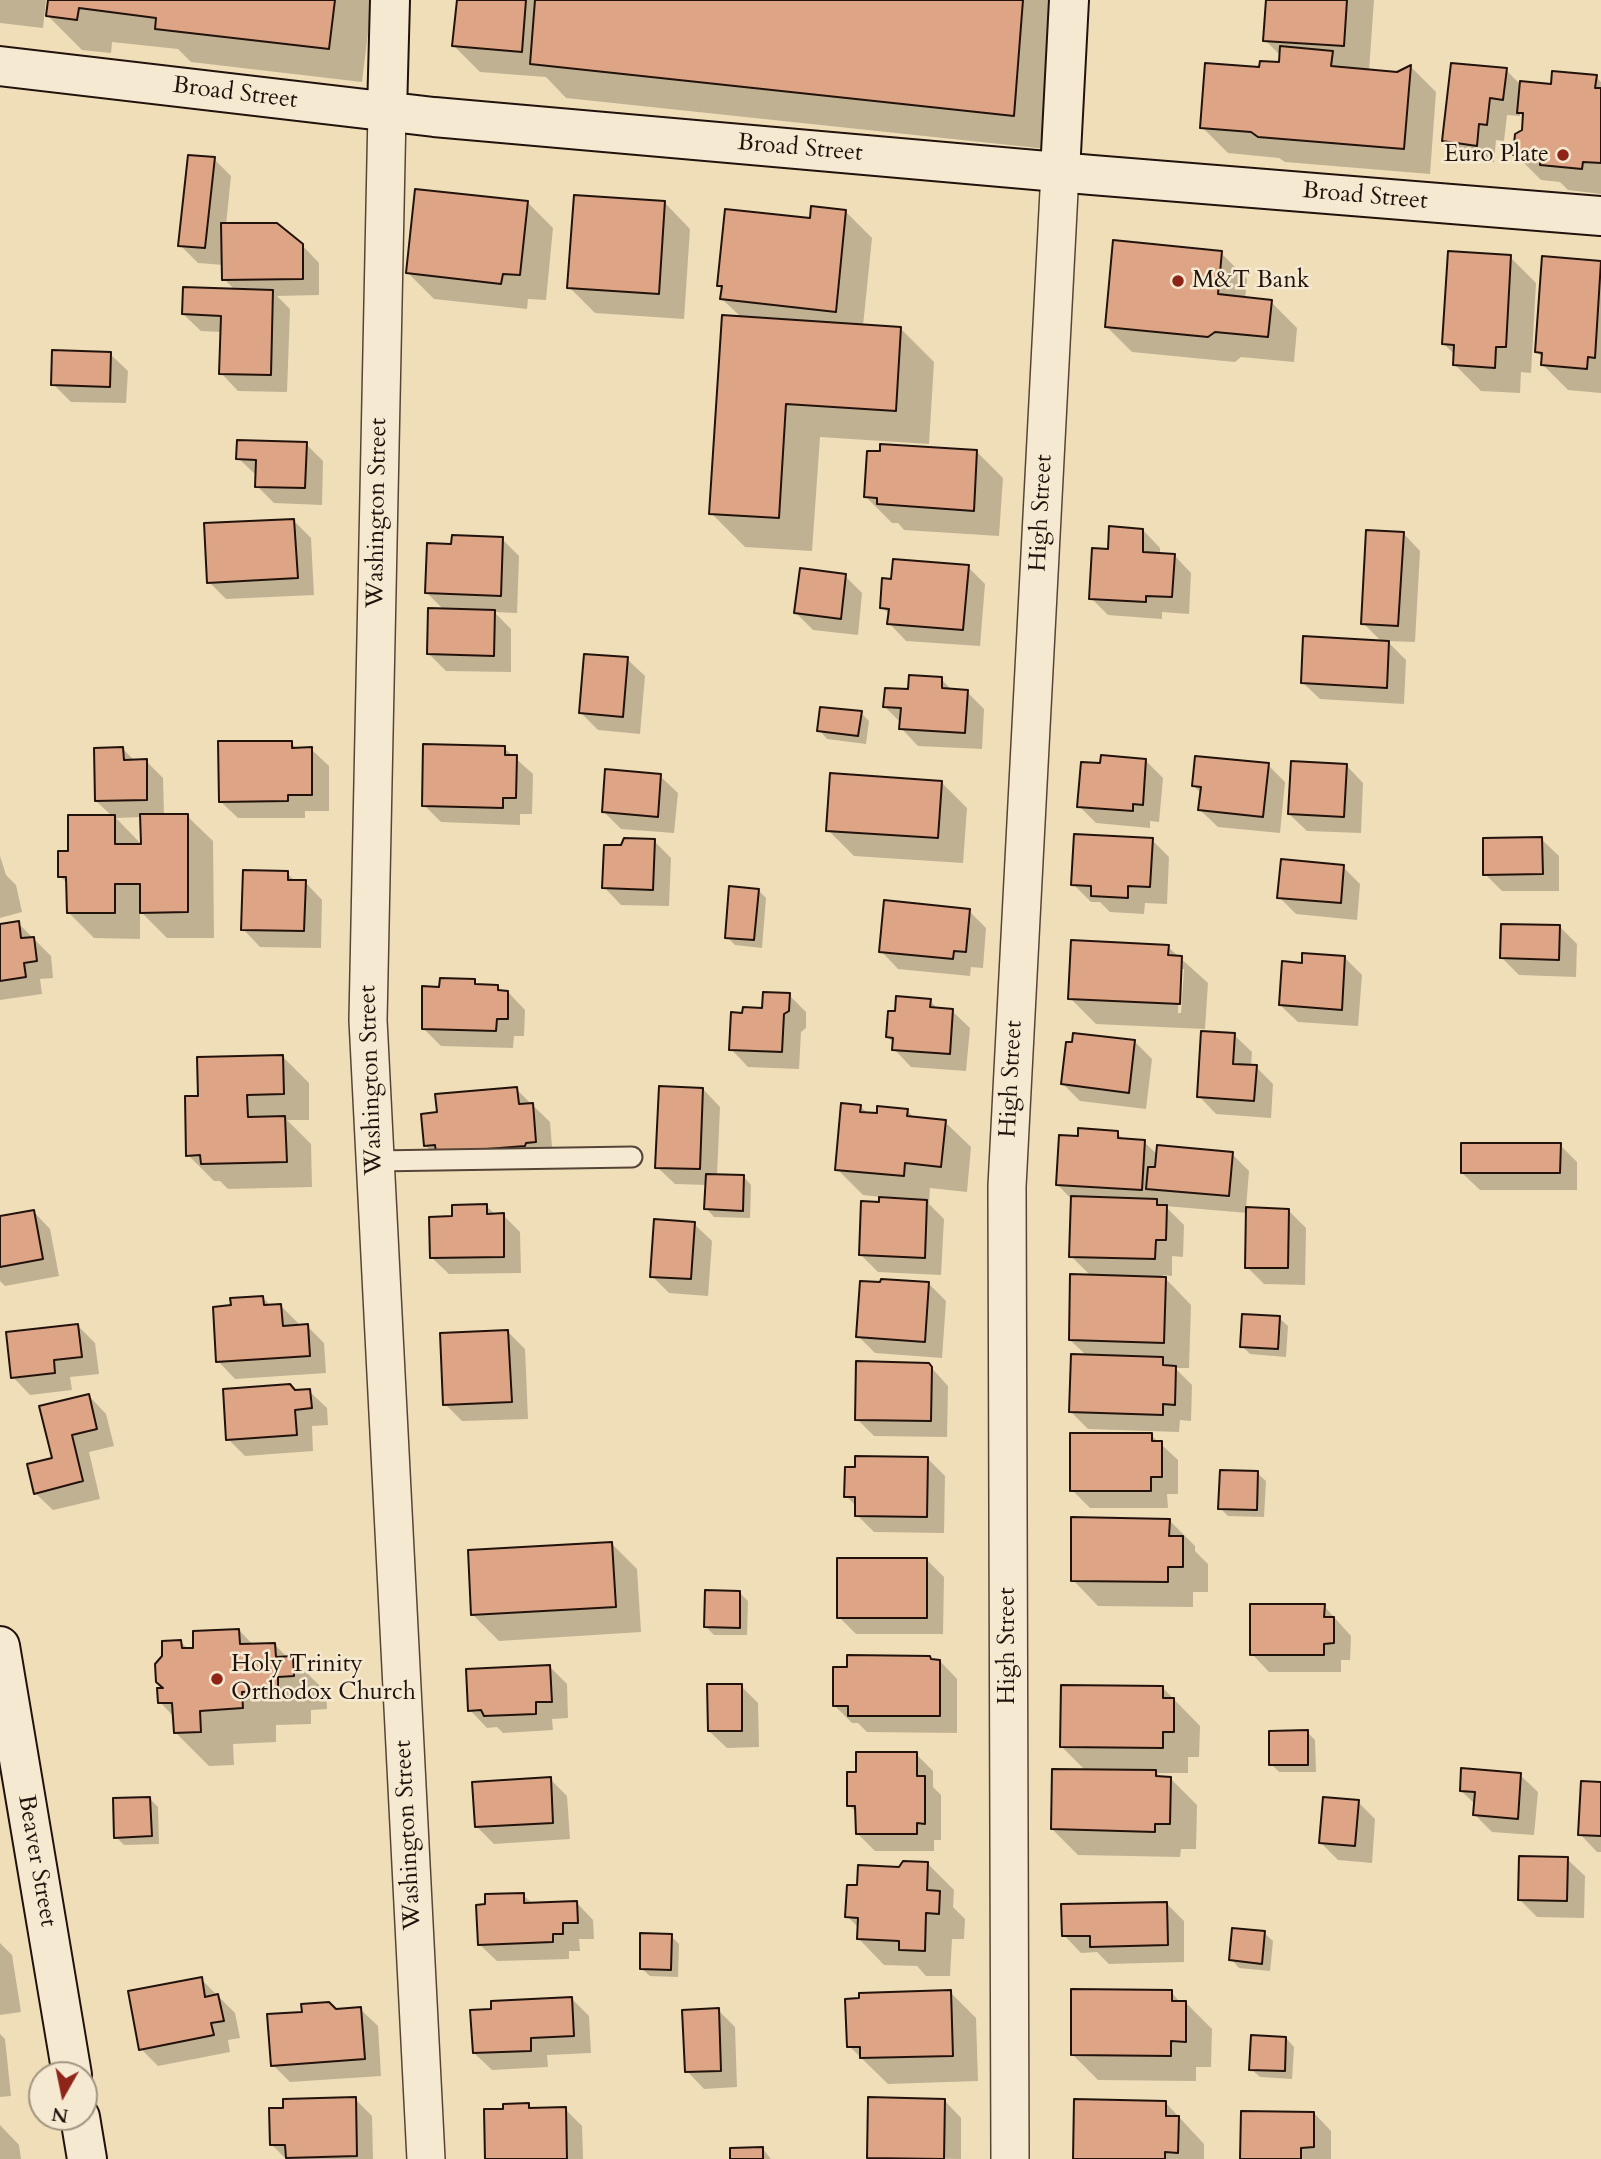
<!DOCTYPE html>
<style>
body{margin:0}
#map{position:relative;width:1601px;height:2159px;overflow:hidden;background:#f0deb8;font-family:Cardo,serif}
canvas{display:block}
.north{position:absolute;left:28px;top:2061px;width:70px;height:70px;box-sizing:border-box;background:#f5ead1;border:2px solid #a19482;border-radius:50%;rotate:189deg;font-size:19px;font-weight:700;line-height:28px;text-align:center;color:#22120c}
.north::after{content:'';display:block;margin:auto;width:24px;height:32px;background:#8f2418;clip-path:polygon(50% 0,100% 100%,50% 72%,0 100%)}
</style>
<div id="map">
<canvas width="1601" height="2159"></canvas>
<div class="north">N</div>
</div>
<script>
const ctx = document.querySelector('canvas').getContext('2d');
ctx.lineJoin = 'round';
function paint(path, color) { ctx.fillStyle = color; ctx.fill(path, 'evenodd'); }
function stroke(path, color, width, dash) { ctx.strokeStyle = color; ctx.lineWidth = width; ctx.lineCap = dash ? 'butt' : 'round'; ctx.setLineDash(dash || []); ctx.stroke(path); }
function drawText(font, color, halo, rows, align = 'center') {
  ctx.font = font + ' Cardo,serif'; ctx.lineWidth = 5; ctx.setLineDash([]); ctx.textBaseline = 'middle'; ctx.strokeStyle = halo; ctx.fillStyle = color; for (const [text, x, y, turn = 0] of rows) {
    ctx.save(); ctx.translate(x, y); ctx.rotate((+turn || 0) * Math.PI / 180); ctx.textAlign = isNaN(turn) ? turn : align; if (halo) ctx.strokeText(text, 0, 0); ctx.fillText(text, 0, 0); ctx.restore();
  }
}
paint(new Path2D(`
 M0,0h46l-3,28 -43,-5z
 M49,0h323l-10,82 -171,-20 -13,-13 -66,-7 -1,11 -29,-3 -34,-34z
 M458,0h600l-11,149 -481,-51 -20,-21 -66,-5 -26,-26z
 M1268,0h106l-5,71 28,3 14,-7 25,25 -6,82 -145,-12 -6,-4 -51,-5 -26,-26 59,-58 19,-5 1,-8 -16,-16z
 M1506,70l15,15 32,1 43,-9 5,5v112l-33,-4 -8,-8 -19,-2 -26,-26 8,-23 1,-14 -4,-4v3l-13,-1 -3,26 -8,-1 -2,22 -33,-4 -18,-17z
 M214,159l17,17 -5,49 76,20 17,18v32l-42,1 13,13 -3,83 -49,-1 -17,-18 1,-41 -21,-1 -18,-17 52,-24 -11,-11v-14l-26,-2 -18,-18z
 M527,202l26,26 -7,72 -18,-1 -1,10 -93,-10 -26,-26z
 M665,203l25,26 -6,90 -89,-6 -26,-26z
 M846,212l26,26 -9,88 37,2 34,34 -5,82 -109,-7 -8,114 -67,-4 -34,-34 31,-195 -20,-19 1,-9 -5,-5 93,-65z
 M1221,253l26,26 -2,20 26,3 26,26 -3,34 -53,-5 -6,5 -103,-10 -26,-26z
 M1510,257l26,26 -5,90 -10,-1 -1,21 -39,-2 -26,-26v-10l-11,-11z
 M1544,258l57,5v130l-33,-3 -26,-26 1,-6 -7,-7z
 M110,354l18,17 -2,32 -55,-1 -18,-18z
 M306,444l17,17 -1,44 -48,-2 -17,-17v-10l-19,-18z
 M977,452l26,26 -4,58 -95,-6 -6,-7h-6l-26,-26z
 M294,521l17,17 3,57 -88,4 -17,-17z
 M1143,530l17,18v6l14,1 17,18 -2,41 -27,-2v7l-54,-4 -17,-17 18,-47z
 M1403,533l17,18 -5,91 -28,-1 19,19 -2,44 -84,-5 -18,-17 80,-40 -19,-19z
 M502,539l17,17 -2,57 -23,-1 17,17v43l-65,-1 -17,-17 15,-44 -17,-17 26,-47z
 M968,567l17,17 -5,62 -74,-5 -17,-18 1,-8 -8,-8 11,-27z
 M845,576l17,17 -4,42 -45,-5 -17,-17z
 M627,659l18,17 -5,58 -42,-4 -17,-17z
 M941,679l12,12 14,1 17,17 -2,40 -64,-3 -17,-18v-5l-16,-16 25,-16z
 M861,713l8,8 -3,23 -39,-5 -8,-9z
 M291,743l7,6h13l18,17v45h-24v7h-67l-18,-17z
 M504,748l29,26 -1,40h-12v11l-79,-3 -17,-17z
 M123,749l12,12h11l17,17 1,37 23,1 26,25 1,97h-47l-27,-27v28l-46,-1 -26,-26v-28l-8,-8 10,-23 42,-37 -16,-15zM142,817v28l-26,-27z
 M1145,760l18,18 -4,44 -9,-1v7l-54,-5 -17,-17z
 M1268,765l17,17 -5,51 -62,-6 -18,-17 2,-16 -9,-9z
 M1346,765l17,18 -2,50 -54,-2 -18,-17z
 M660,776l18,17 -4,40 -53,-4 -17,-17z
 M941,782l26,26 -4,55 -109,-7 -26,-26z
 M1541,839l18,17v35h-57l-17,-17z
 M1152,840l17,17 -2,47 -22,-1 -1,11 -34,-2 -10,-10h-9l-18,-18z
 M654,841l17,17 -2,48 -48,-1 -17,-18 18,-40z
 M0,856l6,19 10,10 6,27 -22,6z
 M1343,867l17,17 -3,36 -61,-6 -17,-17z
 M287,873l9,9h9l17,18 -1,48 -61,-1 -17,-18z
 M758,890l8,8 -4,50 -27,-3 -8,-8z
 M969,911l17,17 -3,40 -12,-1 -1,9 -72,-7 -17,-18z
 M18,923l33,33 2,22 -13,1 2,15 -42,6v-75z
 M1560,927l17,17 -1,33 -57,-2 -17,-17z
 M1168,947l40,36 -3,46 -109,-5 -26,-26zM1180,969h4l-3,44h-3z
 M1345,958l17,17 -4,51 -60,-4 -18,-17 23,-40z
 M474,981l5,5h18l6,6h5l17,18 -1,26h-10l-1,12 -72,-2 -17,-17z
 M789,995l17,17v16l-5,4 -2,37 -51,-2 -17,-18 13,-35 19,-4z
 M930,1001l9,9 13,1 18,17 -4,43 -55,-4 -17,-18v-6l-6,-6z
 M1234,1035l18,17 -1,14 5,1 17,17 -2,34 -55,-4 -17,-18z
 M1135,1042l17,17 -6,50 -66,-8 -17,-17z
 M283,1057l26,26v37h-22l24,24 1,43 -84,2 -8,-8h-6l-26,-26 12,-58z
 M516,1089l34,33 3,37 -11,4 -87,7 -8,-8 -4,1 -17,-17 13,-32z
 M703,1089l17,18 -3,69h26l8,9 -1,33 -36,-1 -8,-9 1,-23 -32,-1 -18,-17z
 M860,1106l8,8 39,-4 8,9 30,3 26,25 -4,45 -37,-4 -1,16 15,15 -3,56 -63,-3 -17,-17 20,-51v-7l-18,-2 -26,-26z
 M1117,1133l8,8 19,1 14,13 74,-1 17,17 -3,38 42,1 18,18 -1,57 -41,-1 -17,-17 1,-54 -83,-7 19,19 -1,32 -11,-1v20l-10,-1 29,30 -2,63h-14l17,17 -1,36 -11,-1 -1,12 -91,-3 -17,-17 16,-56 -17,-16 22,-63 -21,-21 1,-56 -14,-15 22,-47z
 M1560,1145l17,17v28h-97l-18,-17z
 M486,1206l10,9h7l17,17 1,41 -72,1 -18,-17 23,-39z
 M33,1211l17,18 9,47 -54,10 -5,-5v-64z
 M694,1224l18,17 -4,55 -39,-3 -17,-17z
 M929,1284l17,17 -4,57 -67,-5 -17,-17z
 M263,1298l9,9 9,-1 17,17v3h9l17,17 2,30 -91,6 -17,-18 15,-54z
 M1279,1318l9,8 -2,31 -36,-3 -8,-8z
 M78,1326l17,17 4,31 -29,3 2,13 -42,5 -17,-18z
 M508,1332l17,17 3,70 -66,2 -17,-17z
 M928,1364l20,22 -1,51 -73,-1 -17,-17z
 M295,1391h14l18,17 1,17 -16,1 1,25 -68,5 -17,-17z
 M89,1396l17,18 8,32 -25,6 11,47 -47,11 -18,-17z
 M1151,1435l27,25v34h-11l1,14h-78l-18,-18z
 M927,1458l18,18 -1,57 -70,-1 -17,-17v-8l-11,-11z
 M1257,1473l9,8 -2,36 -36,-1 -8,-8z
 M1169,1520l26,26v5l13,13v28h-15v15l-95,-1 -25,-26z
 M611,1543l26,26 4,63 -142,9 -26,-26z
 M926,1559l18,18 -1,57h-87l-17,-17z
 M739,1592l9,9 -1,34h-33l-8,-8z
 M1324,1606l27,30 -1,24h-9v12h-72l-17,-18z
 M239,1630l15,16 21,-1 13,13h4l34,34 1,17 -16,1v14l-35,1v17l-43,2 1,21 -25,1 -34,-34 -1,-15 -14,-15 6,-13 15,-47 7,7h7z
 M929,1657l4,4h7l17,18v54l-90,-1 -9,-9h-6l-17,-17 14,-37z
 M549,1666l18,18 1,34 -16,1 1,11 -50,3 -6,-6 -10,1 -17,-18z
 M741,1686l17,17 1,44 -32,1 -18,-17z
 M1162,1687l38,39 -1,31h-11v16h-31l5,5 9,1 26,26 -1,44h-15l-1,8 -102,-2 -26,-26 34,-58 -24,-24z
 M1307,1732l8,8 1,32h-37l-8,-8z
 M916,1754l17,17v16l8,8v45h-7v11h-59l-18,-18v-20l-8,-8 9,-31z
 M1520,1775l18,17 -4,43 -42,-3 -17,-17 1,-10 -15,-14z
 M550,1779l17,17 3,43 -76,5 -18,-18z
 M1601,1784v68h-4l-17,-18z
 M150,1799l8,8 1,37 -35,1 -8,-8z
 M1358,1802l17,17 -3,44 -34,-3 -17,-17z
 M1567,1859l18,17 -1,42 -47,-1 -17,-17z
 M928,1864l26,26 -1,17 12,12 -1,20h-12l-2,37h-24l-9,-10 -33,-1 -25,-26v-11l-12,-12 12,-29 41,-19z
 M523,1895l10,9 43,-2 17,18 1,19h-15l1,12h-11v8l-72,2 -18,-17z
 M1166,1903l18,18v41l-75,2 -12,-12 -16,1 -17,-18z
 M1264,1933l9,8 -3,30 -31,-3 -8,-9z
 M671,1936l8,8 -1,33 -28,-1 -9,-8z
 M0,1943l12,12 9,57 -21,3z
 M201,1979l34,34 5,25 -12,2 2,12 -72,14 -17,-17z
 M950,1992l26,26 2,63 -90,3 -39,-38z
 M1171,1992l10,11h5l26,26 -1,38h-15v14l-98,-1 -26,-26z
 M572,1999l17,17 2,37 -44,2 1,12 -56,3 -18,-17z
 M360,2009l18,17 3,50 -91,6 -17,-17z
 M718,2010l17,17 2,60 -33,2 -17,-18z
 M0,2034l5,5 6,57 -11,1z
 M1286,2038l8,9 -2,32 -32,-2 -9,-8z
 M355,2099l17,17 1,43h-87l-14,-14z
 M944,2100l17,18v41l-93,-2z
 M1165,2102l39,42v15h-130z
 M528,2105l5,5 32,-1 17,17 1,33h-96z
 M1314,2113l17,18v28h-89z
 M0,2125l19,20 2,14h-21z
 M763,2149l8,10h-39z`), '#0003');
const building = new Path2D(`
 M48,0h287l-6,49 -174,-20 1,-11 -77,-10 -2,12 -31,-4z
 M457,0h69l-4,52 -70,-6z
 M535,0h488l-9,116 -484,-52z
 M1266,0h81l-3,46 -81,-5z
 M1280,46l53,5 -2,15 66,6 14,-7 -7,84 -146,-12 -7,-5 -51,-4 5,-65 54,4 1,-6 19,1z
 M1451,63l56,5 -4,32 -13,-2 -3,27 -8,-1 -2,22 -35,-5z
 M1552,71l45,4 -2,13h6v75l-18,-1 -1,7 -42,-4 1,-7 -28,-3 2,-21 7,-4 1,-17h-6l3,-32 31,3z
 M188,155l27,2 -10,91 -27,-2z
 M415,189l113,12 -8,74 -17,-1 -2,10 -95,-11z
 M574,195l91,6 -6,93 -92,-6z
 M811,206l35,4 -10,102 -116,-13 2,-13h-5l8,-77 85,9z
 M221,223h56l26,21v35l-81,1z
 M1113,240l109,11 -4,43 54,6 -4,37 -53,-5 -7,5 -103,-10z
 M1448,251l63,4 -5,92h-10l-1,21 -42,-3 1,-20 -12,-1z
 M1542,256l59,5 -6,97 -7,-1 -1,12 -46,-4 1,-12 -7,-1z
 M183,287l90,3 -2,85 -52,-1 2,-58 -39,-2z
 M722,315l179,12 -5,84 -110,-7 -7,114 -70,-4z
 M52,350l59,2 -1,35 -59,-2z
 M237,440l70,2 -2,46 -50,-1 1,-27 -20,-1z
 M880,444l97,6 -3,61 -97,-7v-6l-13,-1 3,-46h13z
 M294,519l4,59 -91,5 -3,-60z
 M1109,526l34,3v23l32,2 -3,43 -26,-1v6l-57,-3 3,-51 16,1z
 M1366,530l38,2 -6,94 -37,-2z
 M452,535l51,2 -2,59 -76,-3 2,-50 24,1z
 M893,559l76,6 -6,65 -76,-6 2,-15 -9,-1 2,-30 9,1z
 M800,568l46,6 -5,45 -47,-6z
 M428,608l67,2 -1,46 -67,-2z
 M1303,636l86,5 -2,47 -86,-5z
 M584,654l44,3 -5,60 -44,-4z
 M909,675l33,2v11l26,2 -3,43 -66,-4 2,-21 -18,-1 2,-19 23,1z
 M820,707l42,4 -4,25 -41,-5z
 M218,741h74v7l20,-1v48h-24v6l-69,1z
 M423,744l82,2v9h12l-1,43h-13v10l-81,-2z
 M123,747l1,13 23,-1v41l-52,1 -1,-53z
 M1101,755l45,4 -3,46 -10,-1v7l-56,-4 4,-45 19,1z
 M1195,756l74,7 -6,54 -65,-7 3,-23 -9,-1z
 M1291,761l56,3 -3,53 -56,-3z
 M605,769l56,5 -3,43 -56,-5z
 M830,773l112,8 -4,57 -112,-7z
 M140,814h48v98l-48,1v-29h-25v29h-48l-1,-36h-8v-26h10v-36h47v29h26z
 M1074,834l79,4 -3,49 -22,-1v12l-37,-2v-10l-20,-1z
 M1542,837l1,37 -60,1v-37z
 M624,838l31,1 -2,51 -51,-2 2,-43h17z
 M1281,859l63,6 -3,38 -64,-5z
 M243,870l45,1v9h18l-2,51 -63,-1z
 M729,886l30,3 -5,51 -29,-2z
 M884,900l86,9 -4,43 -12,-1 -1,8 -74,-7z
 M19,921l2,17 13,-1 3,24 -13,2 2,14 -26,4v-57z
 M1501,924l59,1 -1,35 -59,-2z
 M1071,940l98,5 -1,10 14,1 -2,48 -112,-5z
 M1302,953l43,3 -3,54 -63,-5 3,-44 20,2z
 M440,978l35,1v5l23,1v5l10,1v28h-11l-1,12 -74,-2v-43l17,1z
 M763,992l27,1 -1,18 -5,3 -2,38 -53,-2 2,-38 11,1 1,-6 19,1z
 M896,996l35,3 -1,8 23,2 -3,45 -58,-4 1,-12 -7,-1 2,-26h7z
 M1201,1031l34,2 -2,31 24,1 -3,36 -57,-4z
 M1073,1033l62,7 -6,53 -68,-9 5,-42h6z
 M283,1055l1,39 -37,1 1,22 37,-1 2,46 -86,2 -1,-9 -14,1 -1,-60h13l-1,-39z
 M659,1086l44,2 -3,81 -45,-1z
 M517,1087l2,17 14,-1 3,39 -10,1 -1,3 -89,7 -1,-8 -11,1 -3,-32 16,-2 -2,-18z
 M841,1103l20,2 -1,7 17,1v-7l31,3 -1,7 39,4 -5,47 -36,-4 -1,13 -69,-6z
 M1078,1128l40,3v7l27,2 -3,50 -86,-5 3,-50 19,1z
 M1461,1143h100l-1,30h-99z
 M1157,1145l76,7 -4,44 -83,-7 2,-22h7z
 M706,1174l38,1 -1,36 -39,-2z
 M1071,1196l86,3v6h10l-1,35h-10l-1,19 -86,-2z
 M879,1197l48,3 -2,58 -66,-3 2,-54 18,1z
 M487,1204v10l17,-1v44l-74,1 -1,-41 23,-1v-11z
 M1246,1207l43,2 -1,59h-43z
 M34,1210l9,49 -43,8v-51z
 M654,1219l41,3 -4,57 -41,-2z
 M1070,1274l96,3 -2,66 -95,-3z
 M881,1279l48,3 -4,60 -69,-5 4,-56 20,1z
 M263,1296l1,9 17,-1 2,22 25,-2 2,32 -94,6 -3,-55 18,-2 -1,-7z
 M1242,1314l38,2 -2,33 -38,-2z
 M78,1324l4,33 -28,3 1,13 -44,5 -5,-46z
 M508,1330l4,72 -69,3 -3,-72z
 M1071,1354l92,3v8l13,1 -1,39 -12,-1v11l-94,-3z
 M856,1361l73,2 3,4 -1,54 -76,-1z
 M290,1384l5,6 15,-1 2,19 -17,2 2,25 -71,5 -3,-51z
 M89,1394l8,35 -25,6 11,46 -49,13 -7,-30 25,-6 -13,-52z
 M1070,1433h82v8h10v36h-11v14h-81z
 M855,1456l73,1 -1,60 -72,-1v-19h-11l1,-30h10z
 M1220,1470l38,1 -1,39 -39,-1z
 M1071,1517l99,2 -1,17h14v31h-15v15l-97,-1z
 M612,1542l4,65 -145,8 -3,-65z
 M837,1558h90v60h-90z
 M705,1590l35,1v37l-36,-1z
 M1250,1604h75l-1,13h10v26l-10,1v11h-74z
 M239,1629l1,15 35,-1 1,14 17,-1 1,20 -16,1v13l-36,2 1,16 -43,3 1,21 -27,1 -2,-30h-14l-1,-15h6l-7,-6 -1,-18 7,-8v-15l19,-1 1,8h11v-17z
 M847,1655l83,1 1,3 9,1v56h-92v-10h-15v-39h14z
 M550,1665l2,37h-16v12l-52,2 -3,-6 -13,1 -2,-42z
 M707,1684h35v47h-34z
 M1061,1685l102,1v12h11v34h-11v16l-103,-1z
 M1308,1730v35h-39v-34z
 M856,1752h61v24h8v48l-8,-1v11h-61l-1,-28h-8v-34h9z
 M1461,1768l60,5 -3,46 -45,-4 2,-23 -15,-1z
 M1052,1769l104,1v6l15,1 -1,47h-15v8l-104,-3z
 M551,1777l2,46 -78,4 -3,-45z
 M1581,1781l20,1v54l-23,-1z
 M150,1797l2,39 -38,2 -1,-40z
 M1323,1797l36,3 -4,46 -36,-3z
 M1519,1856l49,1 -1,44 -49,-1z
 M903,1861l25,1 -1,28 13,1 -1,23 -13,-1 -1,38 -26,-1v-9l-42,-2 1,-21 -13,-1 2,-32h10l1,-20 41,2z
 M524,1893v10l53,-2 1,22h-15v11h-10v8l-75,3 -2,-40 9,-1v-10z
 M1167,1902l1,43 -78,2v-11h-28l-1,-32z
 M1232,1928l33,3 -3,33 -33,-4z
 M640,1933l32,1 -1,36 -31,-1z
 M202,1977l3,20 13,-3 6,27 -13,2 3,12 -75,15 -11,-59z
 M1071,1989l101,1v11h14v41l-15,-1v15l-100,-1z
 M951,1990l2,66 -93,2v-11h-13l-2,-48 14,-1v-5z
 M572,1997l2,39 -43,2v13l-58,2 -3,-43 21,-1v-8z
 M329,2002l7,7 25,-2 4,52 -94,7 -4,-52 35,-2 -1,-8z
 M719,2008l2,63 -36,1 -3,-62z
 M1251,2035l35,2 -1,34 -36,-1z
 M356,2097l1,59 -71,2 -1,-13h-15l-1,-37h14v-9z
 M868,2097l77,2 -1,60 -77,-1z
 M1074,2099l92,2v15h13l-1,37 -13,-1v7h-92z
 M529,2103v5l37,-1 1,52h-82l-1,-50h19v-5z
 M1241,2111l73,1v35l-13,1v11h-61z
 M763,2147v12h-33v-11z`);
paint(building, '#dda485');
stroke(building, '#22120c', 2);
const lane = new Path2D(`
 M375,1161l257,-4`);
const street = new Path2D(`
 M387,112l-19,908 58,1139
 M1010,2159l-3,-973 53,-1014`);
const secondary = new Path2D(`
 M0,66l434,51 658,58 509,41
 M387,112l3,-112
 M1060,172l9,-172
 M0,1646l72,429
 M80,2117l7,42`);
stroke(lane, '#564537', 23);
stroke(street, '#564537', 40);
stroke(secondary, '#22120c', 42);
stroke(lane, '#f5ead1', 19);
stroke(street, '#f5ead1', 37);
stroke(secondary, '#f5ead1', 38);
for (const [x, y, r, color] of [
 [1563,155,7,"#8f2418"],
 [1178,281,7,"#8f2418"],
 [217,1679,7,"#8f2418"]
]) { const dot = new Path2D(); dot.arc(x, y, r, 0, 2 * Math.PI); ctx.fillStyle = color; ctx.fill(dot); stroke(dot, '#f5ead1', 2.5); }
drawText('24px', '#22120c', '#f5ead1', [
 ["Broad Street",235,94,7],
 ["Broad Street",800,149,5],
 ["Broad Street",1365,197,5],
 ["Washington Street",378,513,-89],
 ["High Street",1042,513,-87],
 ["High Street",1012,1079,-87],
 ["Washington Street",372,1080,-92],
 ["High Street",1008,1646,-90],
 ["Washington Street",409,1835,-93],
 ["Beaver Street",36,1861,80]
]);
drawText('24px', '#22120c', '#f5ead1', [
 ["Euro Plate",1549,155,"right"],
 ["M&T Bank",1192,281],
 ["Holy Trinity",231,1665],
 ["Orthodox Church",231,1693]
], 'left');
</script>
